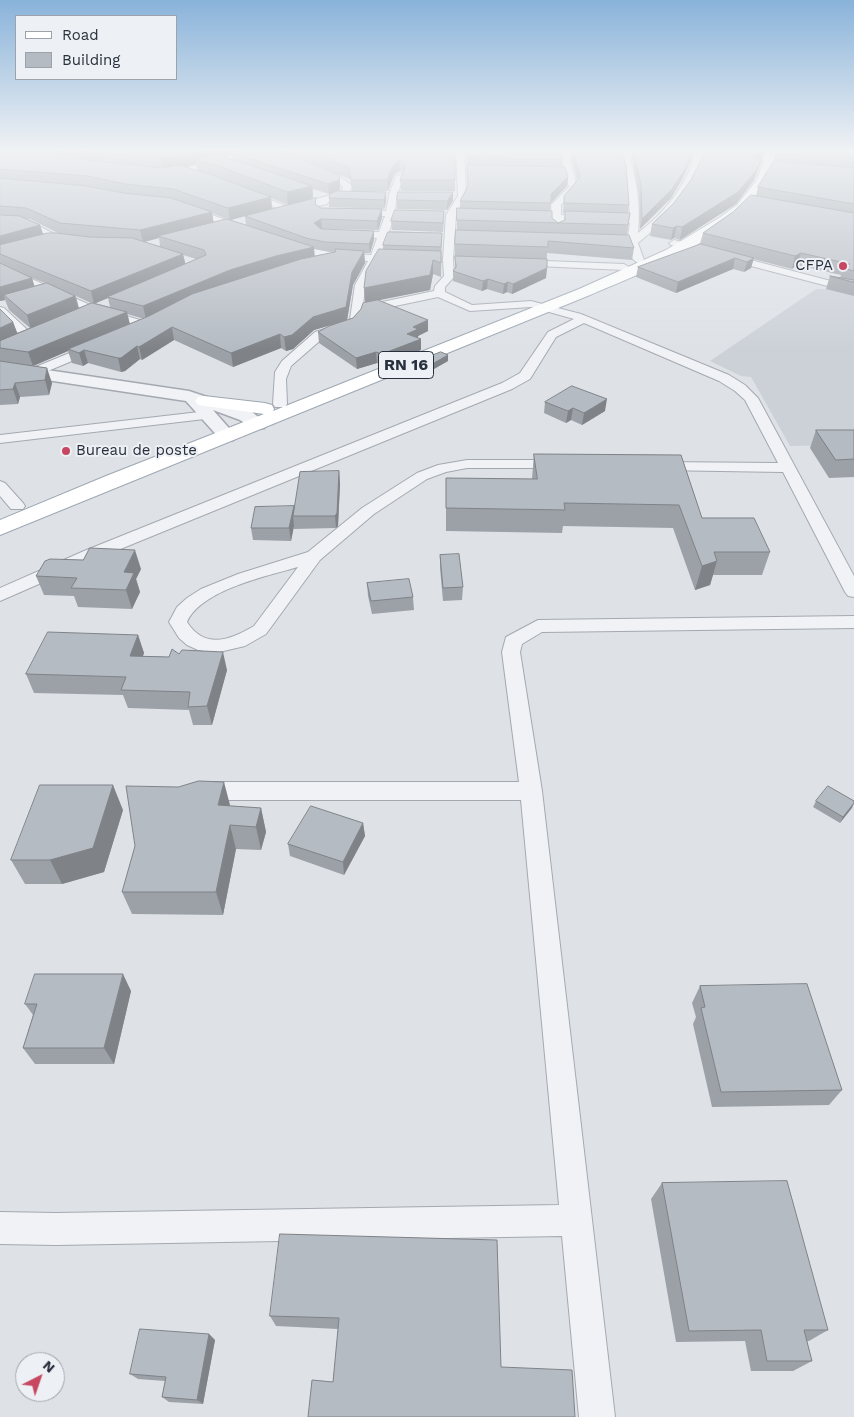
<!DOCTYPE html>
<style>
body{margin:0}
#map{position:relative;width:854px;height:1417px;overflow:hidden;background:#dee2e7;font-family:"Work Sans",sans-serif}
canvas{display:block}
.legend{position:absolute;left:15px;top:15px;width:162px;height:65px;box-sizing:border-box;background:#edf0f4;border:1px solid #9ea3ab;margin:0;padding:6px 9px;list-style:none;font-size:15px;color:#28303d}
.legend li{display:flex;align-items:center;gap:10px;height:25px}
.legend b{width:25px;border:1px solid #9ea3ab}
.north{position:absolute;left:15px;top:1352px;width:50px;height:50px;box-sizing:border-box;background:#edf0f4;border:1px solid #9ea3ab;border-radius:50%;rotate:41deg;font-size:14px;font-weight:700;line-height:20px;text-align:center;color:#28303d}
.north::after{content:'';display:block;margin:auto;width:18px;height:22px;background:#c74761;clip-path:polygon(50% 0,100% 100%,50% 72%,0 100%)}
</style>
<div id="map">
<canvas width="854" height="1417"></canvas>
<ul class="legend">
<li><b style="height:6px;background:#fff"></b>Road</li>
<li><b style="height:14px;background:#b5bbc3"></b>Building</li>
</ul>
<div class="north">N</div>
</div>
<script>
const ctx = document.querySelector('canvas').getContext('2d');
ctx.lineJoin = 'round';
function paint(path, color) { ctx.fillStyle = color; ctx.fill(path, 'evenodd'); }
function stroke(path, color, width, dash) { ctx.strokeStyle = color; ctx.lineWidth = width; ctx.lineCap = dash ? 'butt' : 'round'; ctx.setLineDash(dash || []); ctx.stroke(path); }
function drawText(font, color, halo, rows, align = 'center') {
  ctx.font = font + ' "Work Sans",sans-serif'; ctx.lineWidth = 4; ctx.setLineDash([]); ctx.textBaseline = 'middle'; ctx.strokeStyle = halo; ctx.fillStyle = color; for (const [text, x, y, turn = 0] of rows) {
    ctx.save(); ctx.translate(x, y); ctx.rotate((+turn || 0) * Math.PI / 180); ctx.textAlign = isNaN(turn) ? turn : align; if (halo) ctx.strokeText(text, 0, 0); ctx.fillText(text, 0, 0); ctx.restore();
  }
}
paint(new Path2D(`
 M816,289h13l25,6v150l-64,1 -39,-69 -10,-1 -31,-15z`), '#ccd1d8');
const minor = new Path2D(`
 M253,150h14l-87,24 -14,3 -4,-3z
 M456,150h8l2,46 -10,19 -3,45 1,17 -9,10v5l27,13 59,-4 50,13 148,61 16,10 13,13 96,178v21l-6,-1 -3,-4 -62,-120 -126,-2 -5,-1 -2,-3 2,-3 5,-1 121,1 -33,-63 -10,-9 -16,-10 -135,-58 -28,14 -26,42 -18,10 -416,170 -96,42v-13l84,-37 418,-168 18,-10 28,-41 26,-13 -43,-12 -61,4 -32,-14 -76,16v6l-6,7 -33,12 -32,28 -5,13 1,25 -2,3h-10l-2,-3 2,-32 7,-11 33,-29 33,-10 2,-3 5,-34 13,-24 -53,-5 -31,-8v-4l4,-1 41,9 42,3 6,-17 -31,-1 -5,-3 5,-3 33,1 6,-16h-31l-5,-3 5,-3 32,1 3,-16 7,-19 7,-2 1,2 -7,19 -2,16h25l5,3 -5,3 -26,-1 -5,16 26,1 5,3 -5,3 -28,-1 -6,17 19,1 5,3 -5,3 -22,-1 -13,24 -2,21 71,-15 1,-5 9,-10 -1,-16 3,-45 12,-19z
 M559,150l8,2 138,-2c-10,40 -36,68 -67,93l6,17 -5,3c-14,-4 -11,-29 -9,-40l-68,-2 1,9 -5,3 -5,-3v-9l-29,-2v-4l3,-1 25,1 -1,-10 18,-18 -8,-31h-26l-4,-2 4,-2zM569,156h52l6,18 3,43 -69,-2v-10l16,-18zM629,156h66c-11,33 -31,57 -57,77 3,-25 -1,-53 -9,-77z
 M311,168c11,-1 34,10 41,18l-4,10 -18,4 -3,4 -39,9 -46,-20 7,-2 39,16 53,-15 2,-5 -3,-3 -29,-12z
 M187,206l61,22 2,2 -2,2h-6l-58,-21 -2,-2z
 M0,219l29,2 37,19 -5,3 -3,-1 -34,-16 -24,-1z
 M674,240l180,47v6l-183,-48 -2,-2z
 M519,260l105,4 5,3 -5,3 -109,-5 -1,-2z
 M0,265l97,43 54,15 2,2 -16,9h-8l-2,-3 9,-5 -47,-14 -89,-40z
 M0,307l4,1 31,29 -35,18v-9l21,-10 -21,-20z
 M94,343l6,4 -2,3 -62,26 -4,1 -6,-4 2,-3z
 M208,411l5,1 2,3 -2,3 -213,25v-8z
 M467,460h93l5,1 2,3 -2,3 -5,1h-93l-21,4 -19,7 -53,35 -54,46 -54,74 -21,12 -30,7 -17,-3 -11,-5 -8,-7 -10,-16 8,-15 10,-9 14,-9 37,-15 70,-22 54,-44 55,-35 21,-8zM298,567l-44,59c-24,14 -49,24 -67,-4 14,-32 80,-46 111,-55z
 M0,481l5,2 18,20 2,3 -2,3h-12l-11,-13z
 M854,616v12l-312,4 -20,12 -2,8 22,139 73,626h-36l-17,-181 -506,9 -56,-1v-32l56,1 503,-8 -38,-405h-323l-8,-3 -3,-6 3,-6 8,-3h321l-17,-130 4,-15 32,-17z`);
const tertiary = new Path2D(`
 M0,363l189,28 63,21 15,12 -3,4 -6,1 -6,-1 -12,-8 -27,-10 23,26 -3,4 -6,1 -6,-1 -35,-39 -186,-28z`);
const primary = new Path2D(`
 M766,150h10c-10,77 -123,118 -186,145l-590,240v-15l106,-44 158,-62 -66,-9 -3,-4 3,-4 6,-1 61,7 7,2 2,4 -1,2 306,-122 87,-39 53,-32 18,-13 19,-24 8,-20z`);
stroke(minor, '#a4a9b1', 2);
stroke(tertiary, '#a4a9b1', 3);
stroke(primary, '#9ea7b2', 2);
paint(minor, '#f0f2f5');
paint(tertiary, '#f0f2f5');
paint(primary, '#fff');
paint(new Path2D(`
 M0,150l59,2 -3,-2h221l63,40 -11,4 -16,-5v10l3,6 5,3 61,1v9l-4,12 -57,-1 53,11 -4,13h-6l1,10 -12,22 -6,35 6,-2 8,-9 4,-6 18,-54v-4l59,-12 -1,44 -8,-3 -3,16 -52,10 50,20v11l-10,5 3,14 -38,15 -6,-2 -20,6 -38,-26 -1,-11 14,-7 -18,5 -21,19 -7,2 -5,-3 -48,19 -59,-27 -32,20 -2,-1 -15,12 -4,1 -33,-9 -5,3 -11,-3 -4,-12 -35,15 19,17 -3,12 -29,2 -2,7 -18,1v-96l13,13 4,11 13,-5 -21,-18 -4,-10 -5,1zM232,154l1,6 -10,-4zM196,164l1,6 -12,-3zM271,198l17,7 -43,11 1,9 -15,-5 41,-11zM212,213l2,1 13,5 -14,3zM27,219h3l28,14 -15,1 -3,-9zM159,238l1,8 -15,-4zM314,249l11,2 10,1 -21,4zM183,255l13,4 -11,5zM32,278l13,5 -11,3zM76,296l15,7 -12,5zM108,298l2,9 -15,-4zM127,314l14,4h2l-13,6z
 M278,150h177v41h-54l-1,-11 3,-7 -3,-2 -6,4 -6,16h-33l31,1v9l-2,8 -55,-2v-9l23,-7 -2,-12z
 M466,150l96,10v7l6,10 -1,9 -16,17 -1,8 2,7 6,5 6,-3 1,-7h-2l1,-17 13,-16 -6,-22 1,-8h49l8,55 -1,8h2l-3,22 7,13 -2,12 -85,-7 -1,25 -34,16 -5,-2 -4,2 -16,-5 -5,2 -29,-10v-10l2,-3v-24l2,-14v-22l3,1v-8l8,-14z
 M633,150h61l-2,8 -9,20 -12,20 -31,31 -1,-35 -7,-36z
 M777,150h77v146l-28,-7 4,-13 10,2 1,-3 -44,-10 -5,4 -39,-10 -2,9 -7,4 -11,-3 -57,24 -40,-16 2,-10 62,-23 3,-11 53,-37 2,-9 16,-26z
 M704,154l57,9 -1,1 -6,16 -18,24 -56,36 -6,-2 -3,2 -21,-4 2,-12 22,-21 17,-23z
 M397,200l56,1 -6,9 -50,-1z
 M444,220l-1,12 -51,-2 -1,-9z
 M448,361l-30,17 -15,-5v-6z
 M545,402l60,9 -23,14 -11,-5 -5,3 -22,-10z
 M816,430h38v47l-25,1 -19,-30z
 M534,454l147,1 21,63 68,34 -8,23h-49l-3,10 -15,5 -22,-62 -110,-2 -1,7 -116,-2v-53l86,1z
 M339,471l1,13 -2,42 -2,2 -42,1v-3l-3,15 -38,-1 -2,-12 43,-22v3z
 M440,555l23,32 -1,13 -19,1 -3,-33z
 M141,569l-5,10 4,13 -8,17 -54,-2 -4,-11 -30,-1 -8,-19z
 M367,583l46,14 1,13 -42,4 -4,-18z
 M138,635l6,18 -1,3 26,1 10,-3 48,16 -15,55h-19l-4,-15 -61,-2 -5,-13 -89,-2 -8,-19z
 M816,801l38,2 -14,20 -27,-16z
 M230,805v1l31,2 5,24 -5,18 -25,-1 -13,66 -91,-1 -10,-22z
 M123,810l-19,62 -42,12h-37l-14,-24z
 M363,823l2,13 -21,39 -54,-19 -2,-12z
 M700,986l142,104 -13,15 -117,2 -19,-83 3,-7 -4,-14z
 M131,991l-17,73h-79l-12,-16 10,-33 -8,-11z
 M662,1183l166,147 -19,11h-2l5,20 -19,10h-42l-6,-30 -69,1 -25,-143z
 M497,1240l-164,142 5,-53 -62,-3 -6,-10z
 M209,1334l6,6 -12,64 -34,-2 -7,-5 3,-16 -27,-2 -8,-5z`), '#9ca1a8');
paint(new Path2D(`
 M205,150h40l-13,3v1l-29,8 -8,-2 1,4 -16,4 -17,1 -2,-11z
 M694,150l-2,8 -9,20 -12,20 -31,31 2,-10z
 M764,150l-3,13 -1,1 -6,16 -18,24 -56,36 2,-13 71,-63 3,-11z
 M400,160v11l-6,4 -6,16 -1,-11 7,-16z
 M340,175v15l-11,4 -1,-10z
 M568,177l-1,9 -17,18 1,-10z
 M312,186l1,13 -25,6 -1,-13z
 M386,192v9l-2,8v-9z
 M453,192v9l-6,9v-9z
 M271,197l1,12 -42,11 -2,-12z
 M382,209v9l-4,12 -1,-9z
 M212,212l2,12 -56,12 1,2 -16,4 -3,-12z
 M321,219l1,9 -7,4 -1,-9z
 M40,225l4,12 -44,12v-13z
 M677,226l-3,12 -3,2 2,-12z
 M374,231v9l-4,13 -1,-9z
 M314,247l1,12 -169,60 -3,-13 87,-36 46,-14z
 M364,251l1,12 -12,22 -6,35 -33,10 -21,19 -7,2 -2,-14 68,-65z
 M801,253l-4,12 -5,4 3,-13z
 M183,254l3,12 -79,31 1,1 -14,6 -3,-13z
 M735,258l-2,11 -57,24 2,-11z
 M754,258l-3,10 -7,4 3,-10z
 M433,260v14l-3,16 -65,13 -1,-15z
 M547,268l-1,10 -34,16 1,-10z
 M32,278l4,13 -32,4 1,5 -5,1v-14z
 M488,279l-1,10 -5,2 1,-10z
 M508,282l-1,10 -4,2 1,-10z
 M75,296l4,14 -48,20 -4,-15z
 M127,312l3,13 -62,24v2l-35,15 -5,-14z
 M428,320v11l-10,5v4l3,-1v11l-38,15 -1,-11 31,-27z
 M13,322l5,13 -18,9v-16z
 M172,327l2,13 -32,20 -3,-13z
 M280,334l1,14 -48,19 -2,-14z
 M137,346l3,13 -15,12 -4,1 -3,-14z
 M84,350l4,13 -5,3 -4,-13z
 M376,352l1,11 -20,6 -1,-11z
 M448,355v6l-30,17v-6z
 M47,368l5,15 -3,12 -4,-15z
 M15,383l5,14 -2,7 -5,-15z
 M607,399l-2,12 -23,14 2,-12z
 M573,408l-2,12 -5,3 2,-12z
 M339,471l1,13 -2,42 -2,2 -1,-12z
 M294,506l1,10h-2l1,10 -3,15 -2,-13z
 M135,550l6,19 -5,10 4,13 -8,17 -6,-19 -2,-18z
 M717,561l-7,24 -15,5 7,-24z
 M138,635l6,18 -8,21 -6,-18z
 M223,652l4,18 -15,55 -5,-19z
 M224,782l6,23 -5,24 -7,-24z
 M113,785l10,25 -19,62 -42,12 -12,-24z
 M854,803l-2,5 -12,15 3,-6z
 M261,808l5,24 -5,18 -5,-23z
 M363,823l2,13 -21,39 -1,-13z
 M230,825l6,24 -13,66 -7,-23z
 M123,974l8,17 -17,73 -10,-16z
 M209,1334l6,6 -12,64 -6,-4z`), '#7f8388');
const building = new Path2D(`
 M0,150h52l34,10 75,8 18,-3 33,10 59,22 -43,11 -55,-19 -48,-5 -38,-8 -87,-7z
 M81,150h124l-27,7 -17,1 -73,-6z
 M242,150h35l63,25 -1,5 -11,4 -96,-31z
 M303,150h152v30h-55l6,-15 -6,-5 -6,4 -7,16h-36l-2,-12z
 M466,150h94l2,10 -95,-3z
 M573,150h48l5,15 3,40 -65,-2v-7l16,-19z
 M633,150h60l-8,19 -13,20 -30,30 -1,-34z
 M706,150h58v3h-8l-1,4 6,3 -4,9 -19,23 -56,35 -5,-1 -4,2 -21,-4 22,-21 17,-23z
 M777,150h77v8l-78,-4z
 M216,154l96,32 -25,6 -68,-26 -24,-6z
 M774,161l80,7v36l-96,-17z
 M467,165l98,2 3,10 -17,17v9l-91,-2 8,-15z
 M0,178l86,8 38,7 47,5 41,14 -72,18 -80,-7 -34,-15 -26,-2z
 M338,191l48,1 -2,8 -55,-2 1,-4z
 M398,192h55l-6,9 -50,-1z
 M751,195l103,18v58l-11,-3 7,-4 -49,-11 -6,3 -92,-23 30,-21z
 M316,198l-1,6 6,4 61,1 -5,12 -56,-2 -7,4 7,6 53,2 -5,13 -44,-2 -19,-4 -61,-22z
 M457,208l95,3v7l6,5 7,-3v-9l65,2 -2,12 -171,-5z
 M395,210l49,1 -1,12 -52,-2z
 M0,215l20,1 20,9 -40,11z
 M227,219l87,28 -38,9 -46,14 -87,36 -36,-9 99,-42 -2,-5 -46,-14z
 M456,230l173,5 5,13 -86,-7v6l-93,-3z
 M388,232l54,1 -1,14 -58,-2z
 M48,233h9l32,4 43,1 51,16 -92,37 -91,-37v-9z
 M701,244l53,14 -7,4 -12,-4 -57,24 -40,-15z
 M336,249l28,2 -12,21 -6,35 -33,10 -21,18 -8,2 -4,-3 -49,19 -59,-26 -33,20 -2,-1 -16,12h-3l-34,-8 -5,3 -11,-4 81,-33 43,-22 109,-35 34,-7z
 M379,249l62,2v12l-8,-3 -3,15 -66,13 2,-17z
 M455,256l92,3v9l-34,16 -5,-2 -4,2 -16,-5 -5,2 -30,-10 3,-4z
 M0,263l32,15 -32,9z
 M830,276l24,4v2z
 M47,283l28,13 -48,19 -23,-20z
 M378,300l50,20 -15,7 5,2 -11,5 14,5 -39,15 -6,-2 -20,6 -38,-26 11,-6 24,-8 8,-9 2,-6z
 M92,303l35,9 -99,40 -28,-4v-7z
 M0,309l13,13 -13,6z
 M441,352l7,3 -30,17 -15,-5z
 M0,361l47,7 -2,12 -30,3 -2,6 -13,1z
 M572,386l35,13 -23,14 -11,-5 -5,3 -23,-9z
 M816,430h38v29l-18,1z
 M534,454l147,1 21,63h52l16,34h-56l3,9 -15,5 -23,-61 -115,-2 1,7 -119,-2v-30l91,1z
 M339,471l-2,42 -2,3h-42l7,-44z
 M294,506l-5,22h-38l4,-21z
 M90,548l45,2 -11,22 10,1 -8,17 -55,-2 6,-10 -41,-2 9,-15 5,-2 33,1z
 M459,554l4,33 -20,1 -3,-33z
 M409,579l4,18 -42,4 -4,-18z
 M48,632l90,3 -8,21 39,1 3,-8 7,5 3,-4 41,2 -16,54 -19,1 2,-15 -69,-2 5,-13 -100,-3z
 M199,781l25,1 -6,23 43,3 -5,19 -26,-2 -14,67h-94l13,-46 -9,-60 52,1z
 M40,785h73l-20,63 -43,12h-39z
 M828,786l26,15v2l-11,14 -27,-16z
 M311,806l52,17 -20,39 -55,-18z
 M35,974h88l-19,74h-81l14,-44h-12z
 M807,984l35,106 -121,2 -20,-84 4,-1 -5,-21z
 M787,1181l41,149h-24l8,31h-45l-6,-31 -72,1 -27,-148z
 M280,1234l217,6 4,127 71,3 3,47h-267l4,-37 21,2 6,-64 -69,-2z
 M140,1329l69,5 -12,66 -35,-3 4,-20 -36,-3z`);
paint(building, '#b5bbc3');
stroke(building, '#7f8388', 1);
const sky = ctx.createLinearGradient(0, 0, 0, 349);
sky.addColorStop(0, '#89b3da');
sky.addColorStop(0.43, '#f0f2f4');
sky.addColorStop(1, '#f0f2f400');
ctx.fillStyle = sky;
ctx.fillRect(0, 0, 854, 349);
for (const [x, y, r, color] of [
 [843,266,5,"#c74761"],
 [66,451,5,"#c74761"]
]) { const dot = new Path2D(); dot.arc(x, y, r, 0, 2 * Math.PI); ctx.fillStyle = color; ctx.fill(dot); stroke(dot, '#edf0f4', 2); }
drawText('15px', '#28303d', '#edf0f4', [
 ["CFPA",833,266],
 ["Bureau de poste",76,451,"left"]
], 'right');
for (const [x, y, w] of [
 [406,365,55]
]) { const box = new Path2D(); box.roundRect(x - w / 2, y - 13.5, w, 27, 4); ctx.fillStyle = '#edf0f4'; ctx.fill(box); stroke(box, '#28303d', 1); }
drawText('bold 16px', '#28303d', null, [
 ["RN 16",406,365]
]);
</script>
